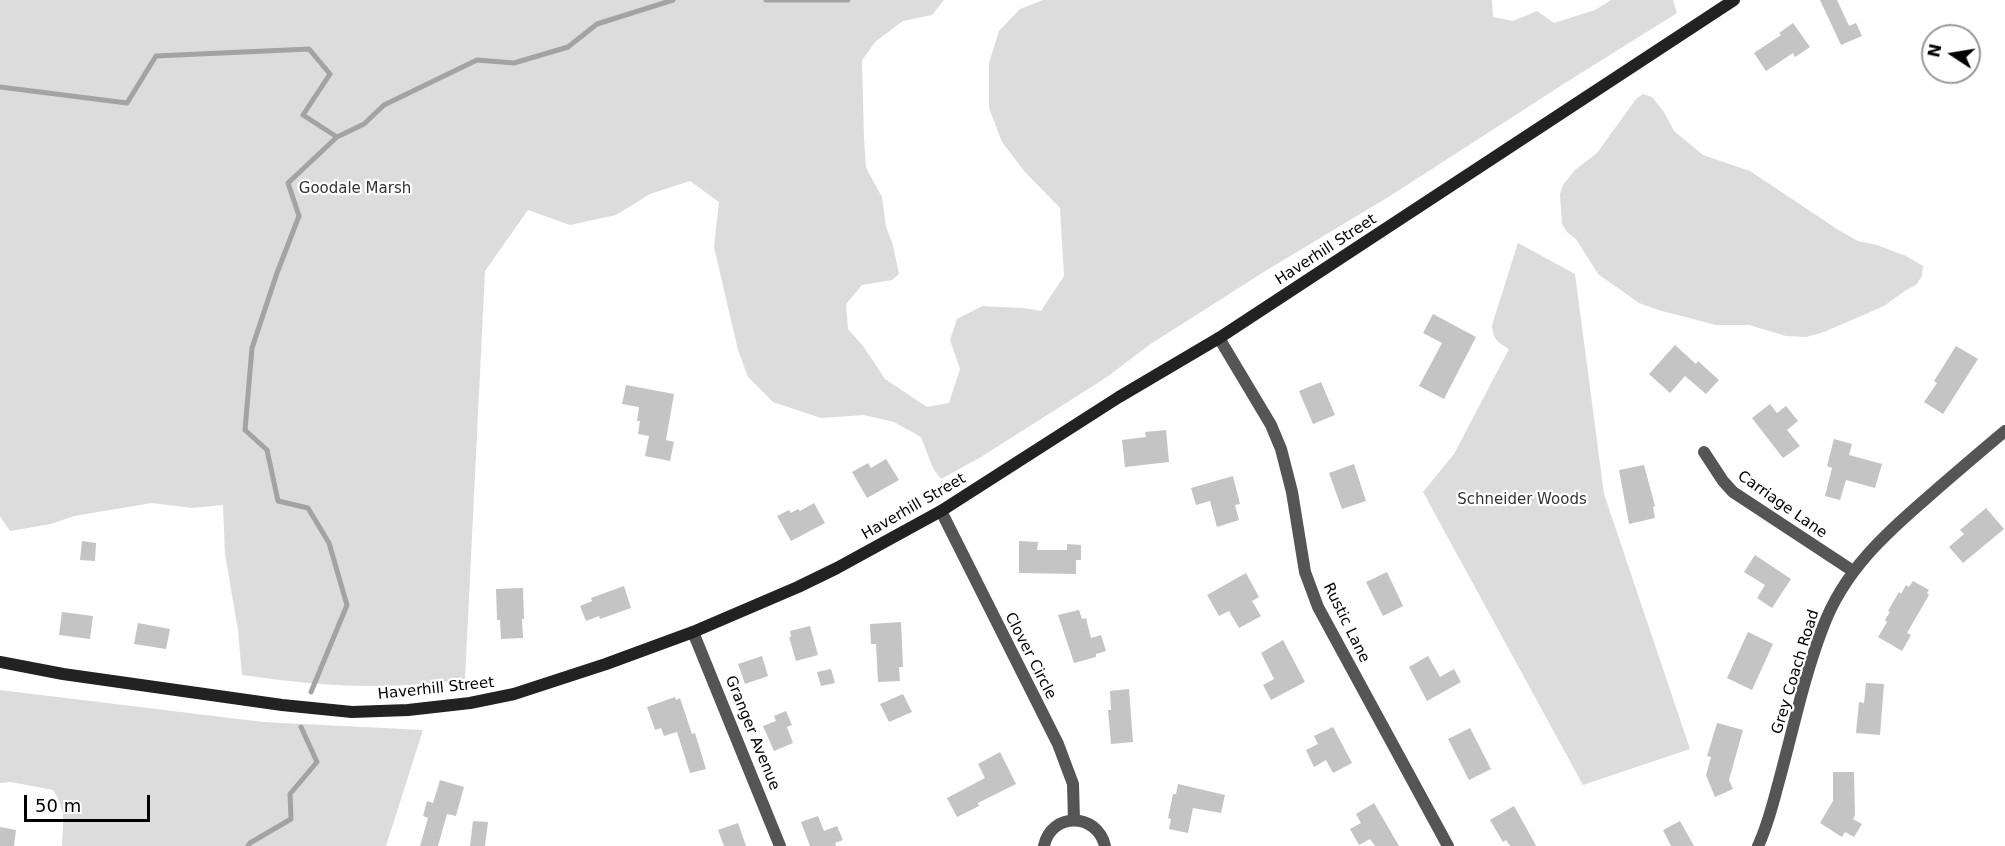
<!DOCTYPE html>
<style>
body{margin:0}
#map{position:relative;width:2005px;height:846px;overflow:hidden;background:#fff;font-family:"DejaVu Sans",sans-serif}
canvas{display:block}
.north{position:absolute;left:1921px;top:24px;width:60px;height:60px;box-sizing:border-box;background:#fff;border:2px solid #999;border-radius:50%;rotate:282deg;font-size:16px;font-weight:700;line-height:24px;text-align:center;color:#000}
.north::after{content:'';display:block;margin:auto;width:21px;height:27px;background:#000;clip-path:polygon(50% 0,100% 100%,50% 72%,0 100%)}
.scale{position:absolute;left:24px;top:795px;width:126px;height:27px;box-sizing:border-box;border:3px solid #000;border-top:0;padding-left:8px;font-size:18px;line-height:21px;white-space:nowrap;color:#000;-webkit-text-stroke:4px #fff;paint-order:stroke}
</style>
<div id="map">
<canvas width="2005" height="846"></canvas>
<div class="north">N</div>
<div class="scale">50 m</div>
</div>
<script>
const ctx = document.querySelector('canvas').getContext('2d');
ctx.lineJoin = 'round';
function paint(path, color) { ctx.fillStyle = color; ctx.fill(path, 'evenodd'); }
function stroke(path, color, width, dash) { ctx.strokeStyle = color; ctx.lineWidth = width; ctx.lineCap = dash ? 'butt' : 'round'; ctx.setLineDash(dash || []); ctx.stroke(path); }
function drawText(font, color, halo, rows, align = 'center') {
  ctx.font = font + ' "DejaVu Sans",sans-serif'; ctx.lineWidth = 4.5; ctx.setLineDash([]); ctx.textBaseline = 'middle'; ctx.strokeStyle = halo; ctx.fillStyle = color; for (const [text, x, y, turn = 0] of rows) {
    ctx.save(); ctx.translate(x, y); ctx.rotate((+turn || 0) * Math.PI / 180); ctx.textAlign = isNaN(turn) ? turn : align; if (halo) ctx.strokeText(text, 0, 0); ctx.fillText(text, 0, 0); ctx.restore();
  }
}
paint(new Path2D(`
 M0,0h944l-12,15 -29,6 -27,20 -14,19 2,79 2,29 16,29 4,30 7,18 6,29 -7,6 -30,5 -16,19 2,25 15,17 22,33 42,28 22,-4 11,-34 -10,-29 7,-21 25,-13 41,2 18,3 23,-35 -4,-68 -35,-36 -23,-30 -13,-34v-45l10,-32 21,-22 23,-9h449l1,17 20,4 24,-10 17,12 41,-13 16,-10h62l4,13 -115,72 -172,111 -123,74 -118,75 -42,32 -126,80 -40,22 -8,-11 -12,-31 -27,-15 -30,-7 -43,3 -48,-16 -25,-25 -10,-27 -24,-103 5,-45 -29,-21 -40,13 -34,21 -46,10 -42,-15 -43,61 -20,408c-75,12 -148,7 -223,-4l-4,-45 -13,-76 -2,-49 -31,3 -40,-5 -78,13 -23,8 -41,7 -10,-15z
 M1643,94l9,3 12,15 10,19 29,24 47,16 90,60 18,10 19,4 29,11 17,10 -1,10 -6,9 -10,5 -22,16 -60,26 -18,5 -20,-1 -37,-11h-33l-58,-15 -19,-7 -41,-29 -22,-35 -9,-7 -5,-8 -2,-30 3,-9 12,-15 22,-17 39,-54z
 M1518,243l57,31 29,220 86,255 -107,36 -160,-293 31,-38 55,-105c-12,-7 -16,-10 -17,-24z
 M0,690l263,32 160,8 -37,116h-324c1,-23 5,-35 -9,-56l-42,-8 -11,1z`), '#dcdcdc');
stroke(new Path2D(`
 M766,0h82
 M0,87l127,16 29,-47 153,-7 21,25 -27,41 34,22 27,-13 20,-19 93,-45 37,3 54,-16 29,-23 76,-24
 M311,692l36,-87 -18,-62 -21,-35 -30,-7 -11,-51 -22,-20 7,-82 25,-75 22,-57 -11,-33 49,-46
 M248,846l2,-3 41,-24 -1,-25 27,-32 -16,-35`), '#a3a3a3', 5);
paint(new Path2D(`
 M1820,0h17l12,26 7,-3 6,13 -21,9z
 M1793,23l17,24 -15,10 -2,-4 -27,18 -12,-18 27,-18 -2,-2z
 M1433,314l43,23 -32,62 -25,-13 23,-43 -19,-10z
 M1675,345l21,19 2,-3 21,19 -13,14 -21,-18 -15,17 -21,-19z
 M1956,346l22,13 -35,55 -19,-12 13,-19 -3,-2z
 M1321,382l14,33 -22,9 -14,-33z
 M626,385l48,9 -8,46 8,2 -4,19 -25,-5 4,-20 -11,-2 2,-13h-3l2,-14 -17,-3z
 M1770,404l7,9 9,-7 12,15 -11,9 13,16 -17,12 -31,-40z
 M1166,430l3,32 -44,5 -3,-27 24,-3 -1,-5z
 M1834,439l18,5 -3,11 33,9 -7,24 -29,-8 -6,20 -15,-4 7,-28 -5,-2z
 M886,459l13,21 -32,18 -15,-26 16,-9 3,5z
 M1354,464l12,37 -24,8 -13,-36z
 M1644,465l11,41 -2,1 2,11 -26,6 -10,-54z
 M1233,476l7,28 -5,1 4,15 -22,7 -7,-26 -14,4 -5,-17z
 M814,503l11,20 -34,18 -14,-25 12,-6 2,3 7,-4 2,2z
 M1986,508l18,21 -41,34 -14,-16 15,-13 -4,-4z
 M82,541l14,2 -1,18 -15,-1z
 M1019,541l19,1 -1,8h30v-6l14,1v15h-5v14l-57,-1z
 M1755,555l36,24 -19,29 -15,-10 8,-13 -21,-13z
 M1387,572l16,34 -20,10 -17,-34z
 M1246,573l13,24 -7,4 9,15 -22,12 -10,-17 -10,5 -12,-21z
 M1913,581l16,9 -2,3 2,2 -22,38 4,2 -9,16 -24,-14 9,-15 -2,-2 5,-8 -2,-1 11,-19 2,2 5,-9 3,2z
 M624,586l7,22 -31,11 -1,-3 -13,5 -6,-15 12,-5 -1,-3z
 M523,588l1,31h-2l1,19 -22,1 -1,-19h-3l-1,-31z
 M1079,610l3,9 4,-1 5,20 10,-3 5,16 -10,3v3l-22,6 -16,-48z
 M62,612l31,4 -3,23 -31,-4z
 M901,622l2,45h-4l1,14 -22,1 -2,-38h-5l-1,-20z
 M138,623l32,6 -4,20 -32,-5z
 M810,626l8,29 -22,6 -7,-24h2l-1,-6z
 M1748,632l25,12 -21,46 -25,-12z
 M1283,640l22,42 -34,18 -8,-15 11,-6 -13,-26z
 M762,656l6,20 -23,8 -7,-20z
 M1428,656l12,21 14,-8 7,13 -34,19 -18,-34z
 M831,669l4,14 -14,3 -4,-14z
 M1866,683l18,1 -4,51 -24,-2 3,-31 5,1z
 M1129,689l4,53 -22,2 -3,-34h3l-1,-19z
 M903,694l9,18 -23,10 -9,-18z
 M675,697l1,3 4,-2 12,36 3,-1 11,36 -16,4 -13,-41 -13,4 -3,-8 -6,2 -8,-23z
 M786,711l6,14 -5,2 6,16 -19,8 -11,-25 13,-5 -2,-5z
 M1717,723l26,7 -14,50 4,9 -18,8 -9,-22 5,-18 -4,-1z
 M1333,727l19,36 -19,10 -7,-13 -12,7 -8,-17 12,-6 -4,-8z
 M1470,728l21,41 -22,11 -21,-41z
 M1000,752l16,32 -38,19 1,3 -22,11 -10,-19 38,-20 -7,-14z
 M1833,772h21l1,43 -2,4 9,5 -8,13 -9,-5 -3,5 -22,-14 13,-22z
 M440,780l24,7 -8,29 -9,-2 -9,32h-18l8,-28 -5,-2 4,-15 6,2z
 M1178,784l47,11 -4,18 -28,-5 -5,25 -19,-4 2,-10 -3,-1 5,-24h3z
 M1374,803l25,43h-24l-5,-7 -11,6 -9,-16 11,-6 -5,-9z
 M1514,806l19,34 3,6h-26l-4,-6 -3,2 -13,-22z
 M818,816l6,15 13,-5 6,14 -8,3 1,3h-26l-9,-24z
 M473,821l15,1 -3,24h-15z
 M1680,821l14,25h-23l-8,-16z
 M738,823l8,23h-22l-6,-16z
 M0,827l16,3 -2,16h-14z`), '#c4c4c4');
stroke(new Path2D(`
 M1219,338l52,87 10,24 11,43 13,80 13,35 130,239
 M1704,452l19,29 10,11 120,79
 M941,511l117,233 15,40 1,36
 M693,632l87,214
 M1044,846c7,-34 53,-34 61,0
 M1758,846c10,-21 15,-43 21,-65 14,-51 25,-105 44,-154 21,-56 62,-93 105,-130 26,-23 51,-44 77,-66`), '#555', 12);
stroke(new Path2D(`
 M0,662l63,12 219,31 70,7 56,-2 62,-7 44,-9 92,-30 87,-32 105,-45 39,-19 104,-57 178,-114 100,-59 515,-338`), '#222', 12);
drawText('15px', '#333', '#fff', [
 ["Goodale Marsh",355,189],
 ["Schneider Woods",1522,500]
]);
drawText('15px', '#000', '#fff', [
 ["Haverhill Street",1326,250,-33],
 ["Carriage Lane",1782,505,35],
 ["Haverhill Street",914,507,-30],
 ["Rustic Lane",1346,623,64],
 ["Clover Circle",1030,656,63],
 ["Grey Coach Road",1796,672,-73],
 ["Haverhill Street",436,689,-6],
 ["Granger Avenue",752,733,68]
]);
</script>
